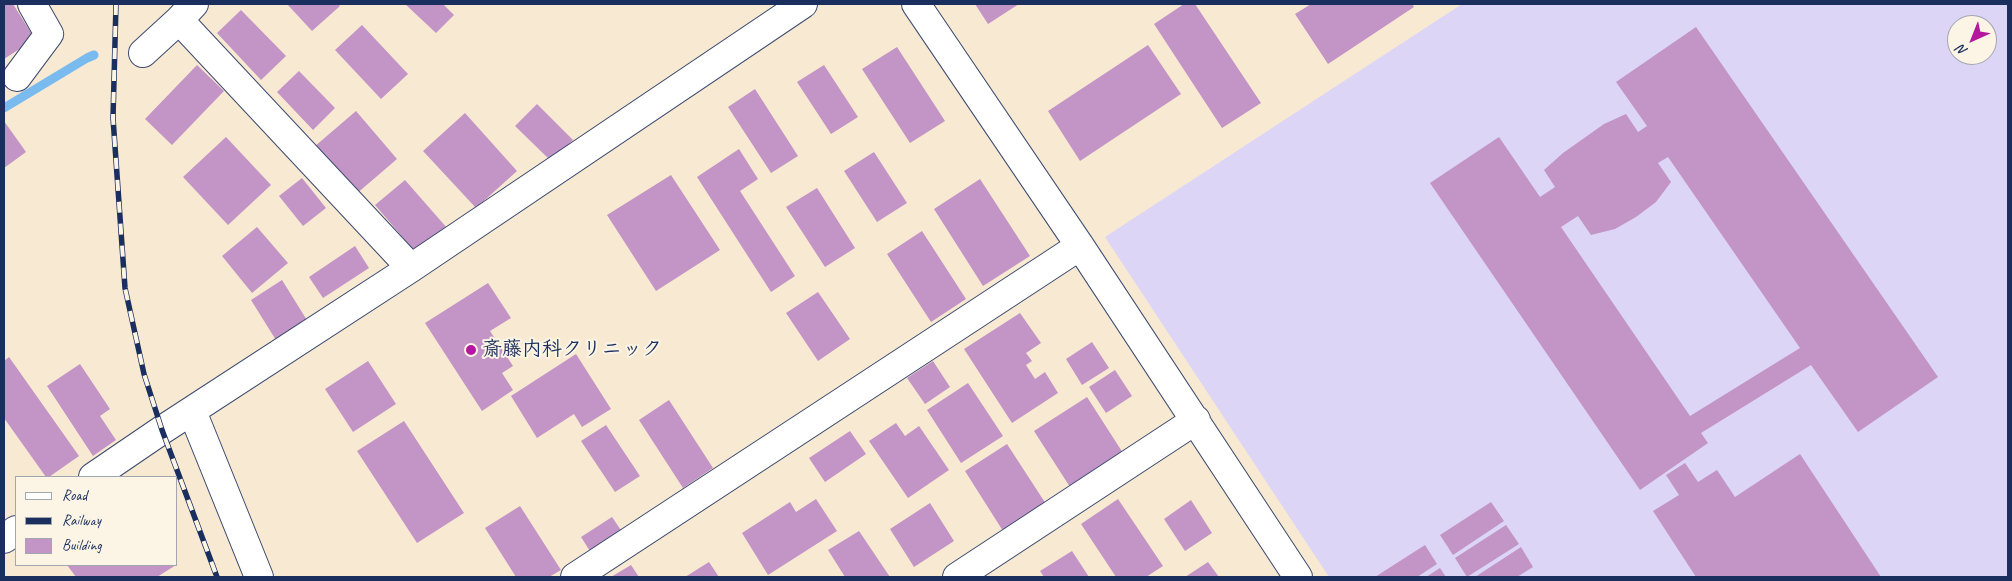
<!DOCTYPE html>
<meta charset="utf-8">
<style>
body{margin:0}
#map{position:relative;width:2012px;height:581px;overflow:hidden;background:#f8e9d2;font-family:Caveat,sans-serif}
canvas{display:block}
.frame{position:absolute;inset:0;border:5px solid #1b2f5e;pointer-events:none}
.legend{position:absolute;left:15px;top:476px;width:162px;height:90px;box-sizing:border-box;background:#fcf5e5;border:1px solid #a2a6af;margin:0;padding:6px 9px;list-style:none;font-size:15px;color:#1b2f5e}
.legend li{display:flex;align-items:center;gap:10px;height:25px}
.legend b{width:25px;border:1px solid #a2a6af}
.north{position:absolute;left:1947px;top:15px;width:50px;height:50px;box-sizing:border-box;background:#fcf5e5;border:1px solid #a2a6af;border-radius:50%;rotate:224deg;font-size:14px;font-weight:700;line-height:20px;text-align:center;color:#1b2f5e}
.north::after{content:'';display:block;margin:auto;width:18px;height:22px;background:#b5179e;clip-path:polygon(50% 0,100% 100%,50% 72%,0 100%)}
</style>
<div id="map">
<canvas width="2012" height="581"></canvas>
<div class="frame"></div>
<ul class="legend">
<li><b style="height:6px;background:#fff"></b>Road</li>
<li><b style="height:6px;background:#1b2f5e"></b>Railway</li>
<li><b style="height:14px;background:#c394c6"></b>Building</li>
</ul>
<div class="north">N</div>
</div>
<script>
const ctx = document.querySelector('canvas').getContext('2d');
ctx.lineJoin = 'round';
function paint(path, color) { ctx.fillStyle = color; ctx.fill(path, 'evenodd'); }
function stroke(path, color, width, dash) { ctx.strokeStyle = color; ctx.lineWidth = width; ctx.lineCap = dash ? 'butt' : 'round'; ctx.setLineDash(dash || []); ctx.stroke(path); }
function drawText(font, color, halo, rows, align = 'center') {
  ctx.font = font + ' Caveat,"Klee One",sans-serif'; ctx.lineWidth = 4; ctx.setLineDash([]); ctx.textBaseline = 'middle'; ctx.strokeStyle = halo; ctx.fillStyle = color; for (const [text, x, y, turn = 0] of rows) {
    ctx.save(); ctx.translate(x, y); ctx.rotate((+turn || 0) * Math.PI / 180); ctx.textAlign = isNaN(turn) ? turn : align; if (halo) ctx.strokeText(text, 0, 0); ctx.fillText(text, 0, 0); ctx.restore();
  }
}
paint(new Path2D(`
 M1462,4h546v573h-679l-224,-340zM1957,25h30v30h-30z`), '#dcd5f6');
stroke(new Path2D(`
 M4,108l83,-50 7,-3`), '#7abbef', 9);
paint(new Path2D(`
 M4,4h9l22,35 -31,20z
 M287,4h51l2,2 -28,25z
 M405,4h38l11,11 -18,18z
 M975,4h44l-31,20z
 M1184,4h11l66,99 -39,25 -68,-104z
 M1311,4h101l2,3 -86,57 -33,-50z
 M241,10l45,46 -25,24 -44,-47z
 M362,25l46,49 -27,25 -46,-49z
 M1696,27l242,350 -80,55 -47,-67 -110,68 7,10 -68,47 -210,-307 69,-46 41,60 15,-10 -11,-17 19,-17 41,-29 22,-10 12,18 9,-6 -31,-44zM1668,157l132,191 -110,68 -129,-189 17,-11 13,19 24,-6 21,-12 20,-15 15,-20 -13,-19z
 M1148,45l33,49 -101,67 -32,-50z
 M897,47l48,74 -35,22 -48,-74z
 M197,65l27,26 -52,54 -27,-26z
 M824,65l34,52 -27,17 -34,-52z
 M299,71l36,37 -22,22 -36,-38z
 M755,89l43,67 -27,17 -43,-66z
 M537,104l36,36 -22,21 -36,-35z
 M356,111l41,48 -42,36 -41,-48z
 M465,113l52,58 -41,37 -53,-57z
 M4,121l22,31 -22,16z
 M226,137l45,48 -43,40 -45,-48z
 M739,149l19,30 -18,12 55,85 -24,16 -74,-115z
 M874,152l33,51 -30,19 -33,-51z
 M671,175l49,75 -64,41 -49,-76z
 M302,178l24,30 -23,18 -24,-30z
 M980,179l50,77 -47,30 -49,-77z
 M405,180l42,48 -30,26 -42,-49z
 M817,188l38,60 -30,19 -39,-60z
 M257,227l31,36 -36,30 -30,-37z
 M922,231l44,68 -35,23 -44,-68z
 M355,246l14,22 -46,30 -14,-21z
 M282,280l28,45 -31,20 -28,-45z
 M488,283l23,35 -21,13 23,35 -11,7 11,17 -31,21 -57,-88z
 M818,292l32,47 -32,22 -32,-48z
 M1020,313l21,30 -15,10 6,8 -6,4 9,14 10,-7 13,21 -46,30 -48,-74z
 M1092,342l17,26 -27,17 -16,-26z
 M576,354l35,55 -29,18 -8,-13 -37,24 -26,-42z
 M9,357l70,99 -30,21h-3l-42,-59v-57z
 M368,361l28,43 -43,28 -28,-43z
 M933,361l17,26 -25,17 -18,-26z
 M80,364l30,45 -10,7 16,24 -23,16 -46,-70z
 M1115,370l17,26 -26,17 -17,-26z
 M968,383l35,53 -42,27 -34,-53z
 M1087,397l36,56 -53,34 -36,-56z
 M669,400l44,68 -30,20 -44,-68z
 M404,421l60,92 -47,30 -60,-92z
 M896,423l9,13 14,-10 30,44 -41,28 -39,-57z
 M606,425l34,51 -25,16 -34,-51z
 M850,431l16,23 -41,28 -16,-24z
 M1007,444l39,60 -43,27 -38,-60z
 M1800,454l81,123h-185l-43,-66 26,-16 -13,-20 19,-12 13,19 19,-12 18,27z
 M816,499l21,32 -69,44 -26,-42 48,-31 6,10z
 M1118,499l45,67 -17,11h-30l-35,-53z
 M1191,500l21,33 -27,18 -21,-32z
 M1491,502l13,19 -51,34 -13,-20z
 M930,503l24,38 -40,26 -24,-38z
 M520,506l41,64 -12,7h-33l-31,-49z
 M612,517l15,22 -32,20 -14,-22z
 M1506,525l13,19 -52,33 -12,-19z
 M859,531l31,46h-45l-17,-27z
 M1425,545l12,19 -20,13h-42z
 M1521,547l12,20 -16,10h-42z
 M1072,551l17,26h-45l-4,-6z
 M709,562l10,15h-34z
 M1208,562l11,15h-34z
 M67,565h109l-19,12h-81z
 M631,565l8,12h-28z
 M1440,568l6,9h-20z`), '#c394c6');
const minor = new Path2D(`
 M916,4l164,242 218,331
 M179,20l232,248
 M143,53l36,-33 15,-16
 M17,77l32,-43 -17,-30
 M192,411l67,166
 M93,477l69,-47 249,-162 392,-264
 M4,539l12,-9
 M575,577l505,-331
 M957,577l239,-157`);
stroke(minor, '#3c4b6f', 30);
stroke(minor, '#fff', 28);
const rail = new Path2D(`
 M116,4l-3,114 12,170 19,86 18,56 55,147`);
stroke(rail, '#1b2f5e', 5.5);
stroke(rail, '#fcf5e5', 4, [11]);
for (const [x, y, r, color] of [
 [471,350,6,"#b5179e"]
]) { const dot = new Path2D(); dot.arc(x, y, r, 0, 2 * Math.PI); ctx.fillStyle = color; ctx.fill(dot); stroke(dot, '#fcf5e5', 2); }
drawText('bold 20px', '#1b2f5e', '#fcf5e5', [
 ["斎藤内科クリニック",482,350]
], 'left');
</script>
